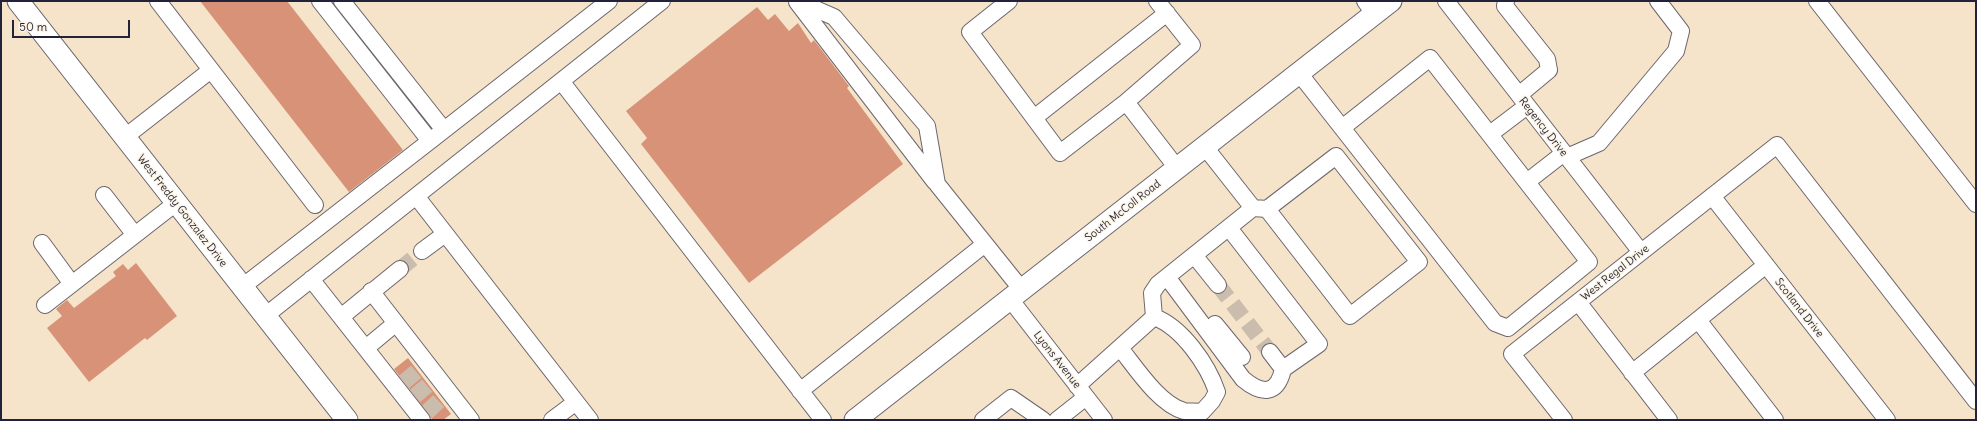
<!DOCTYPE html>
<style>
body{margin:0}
#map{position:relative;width:1977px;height:421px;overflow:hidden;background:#f5e4c9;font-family:Delius,sans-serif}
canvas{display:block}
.frame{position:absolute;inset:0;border:2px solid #22223b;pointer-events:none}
.scale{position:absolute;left:12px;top:20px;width:118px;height:18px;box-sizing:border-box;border:2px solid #22223b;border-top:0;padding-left:5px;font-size:12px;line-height:14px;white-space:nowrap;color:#22223b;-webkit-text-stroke:3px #fcf5e5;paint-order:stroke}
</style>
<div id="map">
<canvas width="1977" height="421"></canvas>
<div class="frame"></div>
<div class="scale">50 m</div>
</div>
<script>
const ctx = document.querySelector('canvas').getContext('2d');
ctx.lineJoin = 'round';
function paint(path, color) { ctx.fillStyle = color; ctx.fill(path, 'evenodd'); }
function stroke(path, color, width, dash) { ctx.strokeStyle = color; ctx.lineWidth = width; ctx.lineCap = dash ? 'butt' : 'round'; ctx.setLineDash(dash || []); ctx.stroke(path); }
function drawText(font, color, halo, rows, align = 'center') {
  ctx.font = font + ' Delius,sans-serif'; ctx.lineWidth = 3; ctx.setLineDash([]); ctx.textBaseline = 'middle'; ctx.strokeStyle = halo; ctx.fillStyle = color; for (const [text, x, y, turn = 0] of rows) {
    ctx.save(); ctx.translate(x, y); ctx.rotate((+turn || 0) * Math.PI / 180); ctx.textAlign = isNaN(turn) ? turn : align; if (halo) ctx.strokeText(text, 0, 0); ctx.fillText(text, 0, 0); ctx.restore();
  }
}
paint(new Path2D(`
 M200,1h87l116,149 -54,42z
 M757,7l11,13 7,-6 14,17 9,-8 13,20 3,-3 35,46 -2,2 56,76 -154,119 -108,-139 6,-6 -21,-27z
 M136,263l41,53 -30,24 -2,-2 -56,44 -42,-54 15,-12 -6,-7 11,-9 7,8 42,-32 -3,-4 10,-8 5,6z
 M408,358l43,56 -8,6h-10l-39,-51z`), '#d89278');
stroke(new Path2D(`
 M400,269l22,-18
 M1218,285l52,67
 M404,382l13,-11
 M415,396l13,-11
 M427,412l13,-12`), '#cbbdad', 16, [16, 8]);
const minor = new Path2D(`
 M158,1l157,204
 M342,1l102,129
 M797,1l37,16 93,109 10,58 85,106
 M1009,1l-39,31 90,121 66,-51 66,-57 -35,-44
 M1365,1l9,13
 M1446,1l195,251
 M1506,1l-1,5 42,53 2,11 -30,25
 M1817,1l159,203
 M797,2l138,180
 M1299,73l196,250 13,5 81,-66 -159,-204 -88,70
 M561,81l262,339
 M1126,102l51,66
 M1034,118l133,-105
 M1490,134l37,-28
 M125,137l86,-67
 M430,141l179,-140
 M1567,157l32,-14 77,-92 5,-20 -23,-30
 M1528,181l36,-28
 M104,195l31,40
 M416,196l174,224
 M1712,196l175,224
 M1253,208l14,1 69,-53 83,106 -69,54 -83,-107
 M42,243l30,41
 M422,251l23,-17
 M1194,255l24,30
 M1167,277l76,102c18,15 34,17 40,-10l36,-25 -90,-116
 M311,279l111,141
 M242,287l188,-146 -110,-140
 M371,291l100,129
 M1010,299l94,121
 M45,305l131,-102
 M265,316l397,-315
 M341,317l59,-48
 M1154,317l-2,-24 6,-9 95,-76 -48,-61
 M1698,320l77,100
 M1215,324l27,33
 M366,348l30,-25
 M1120,348c16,20 39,56 64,63 5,1 13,0 18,1l10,-11 5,-9c-9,-27 -35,-65 -63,-75
 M1270,352l13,17
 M1632,373l134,-108
 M1077,386l77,-69
 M800,391l185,-147
 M552,420l24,-18
 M983,420l28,-22 32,22
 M1057,420l29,-23
 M1564,420l-52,-66 66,-52
 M1669,420l-91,-118 199,-157 199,256`);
const major = new Path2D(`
 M18,1l329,419
 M855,420l536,-419`);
stroke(minor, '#6c666d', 18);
stroke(major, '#6c666d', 23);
stroke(minor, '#fff', 16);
stroke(major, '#fff', 21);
drawText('11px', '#22223b', '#fcf5e5', [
 ["Regency Drive",1543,127,52],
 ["West Freddy Gonzalez Drive",182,211,52],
 ["South McColl Road",1123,211,-38],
 ["West Regal Drive",1615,273,-38],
 ["Scotland Drive",1799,308,52],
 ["Lyons Avenue",1057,360,52]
]);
</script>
